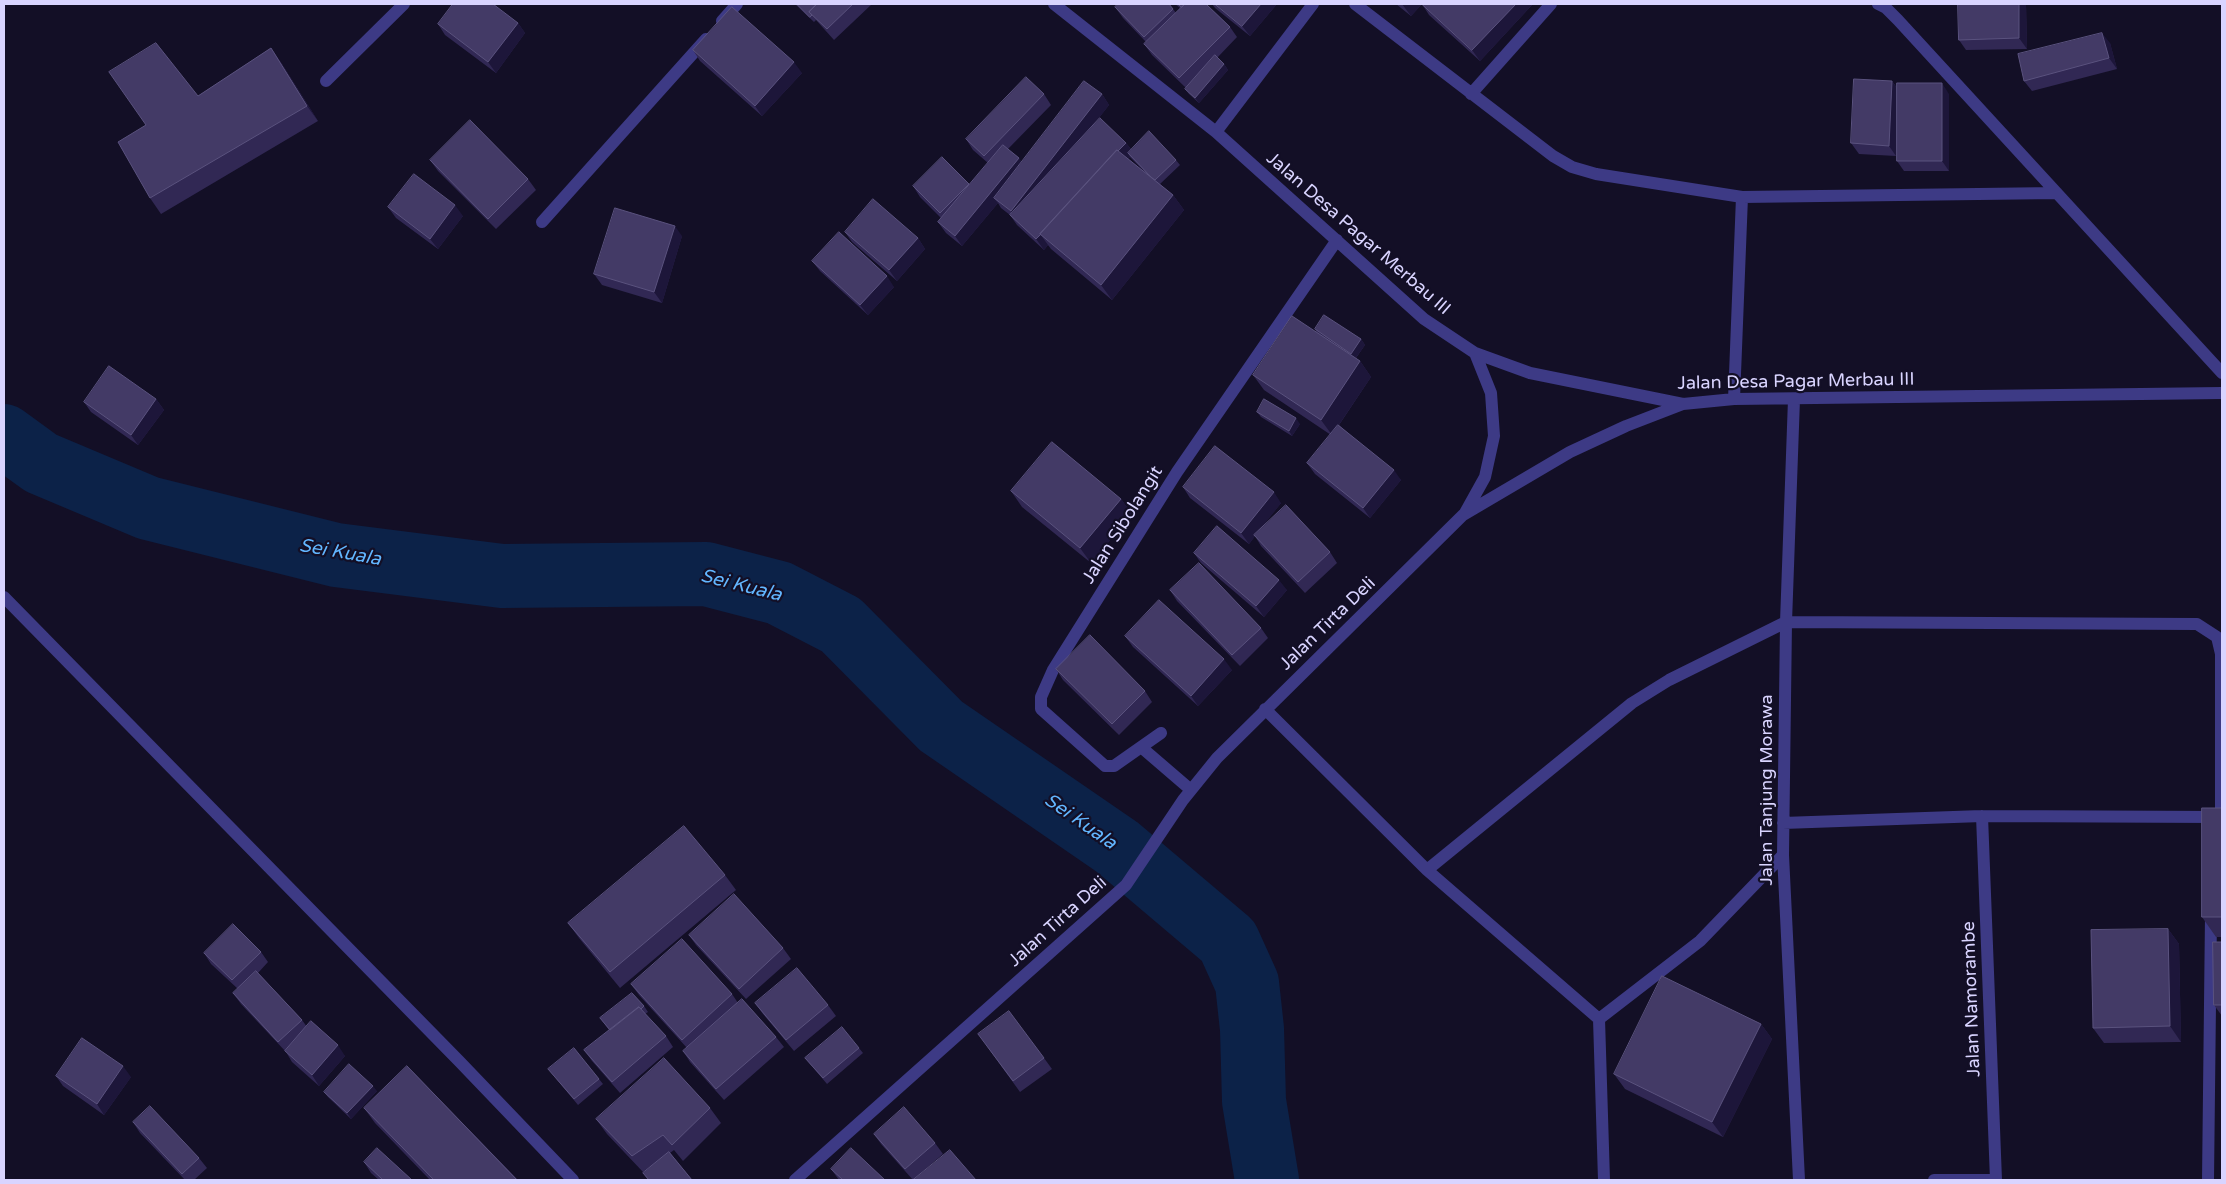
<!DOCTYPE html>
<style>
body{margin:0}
#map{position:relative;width:2226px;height:1184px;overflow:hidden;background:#130f26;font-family:"Varela Round",sans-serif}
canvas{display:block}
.frame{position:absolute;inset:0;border:5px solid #d9d4ff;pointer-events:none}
</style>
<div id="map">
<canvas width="2226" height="1184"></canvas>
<div class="frame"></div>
</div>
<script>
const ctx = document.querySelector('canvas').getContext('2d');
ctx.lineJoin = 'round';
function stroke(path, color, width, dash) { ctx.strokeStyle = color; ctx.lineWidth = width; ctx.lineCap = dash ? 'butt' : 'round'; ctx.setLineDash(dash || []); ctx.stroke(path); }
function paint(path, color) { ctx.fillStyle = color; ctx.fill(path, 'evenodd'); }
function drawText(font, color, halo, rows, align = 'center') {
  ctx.font = font + ' "Varela Round",sans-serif'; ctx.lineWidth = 4.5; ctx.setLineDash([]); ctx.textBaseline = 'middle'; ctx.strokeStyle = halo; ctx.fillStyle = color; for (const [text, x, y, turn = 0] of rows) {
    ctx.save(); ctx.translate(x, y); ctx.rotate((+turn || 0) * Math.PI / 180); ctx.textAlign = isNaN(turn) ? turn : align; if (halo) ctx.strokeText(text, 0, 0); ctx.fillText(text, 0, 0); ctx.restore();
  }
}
stroke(new Path2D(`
 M4,436l37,27 107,45 188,47 166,21 204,-2 73,19 62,32 100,101 176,121 111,94 19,42 5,46 2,72 13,79`), '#0c2248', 64);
stroke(new Path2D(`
 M1054,4l162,128 208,187 51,34 55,20 153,31 51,-5 488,-6
 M1355,4l198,152 19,11 24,7 146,23 315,-4
 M1878,4l8,4 12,12 324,353
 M722,21l15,-17
 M326,81l78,-77
 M1471,94l80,-90
 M1216,132l97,-128
 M542,222l164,-183
 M1734,399l8,-202
 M1794,399l-8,223 -3,233 16,325
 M1465,513l20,-36 9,-41 -3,-43 -16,-40
 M4,597l455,464 114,119
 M1265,709l162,161 172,149 5,161
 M1161,733l-47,33h-9l-64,-57v-12l12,-27 124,-198 160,-232
 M1141,747l50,43
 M1982,816l14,364
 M1783,823l199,-7 236,1
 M1427,870l205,-167 37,-23 117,-58 411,2 20,13 4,17v163
 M1599,1019l101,-78 83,-86
 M795,1180l331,-295 57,-85 34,-42 246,-243 107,-63 56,-26 57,-22
 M1934,1180h62
 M2208,1180l3,-265`), '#3d3a85', 12);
paint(new Path2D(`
 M795,4h77l-38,36 -18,-20 -2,2z
 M1175,4h31l24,23 7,10 -20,21 7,6 4,6 -29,33 -10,-9 -4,-5 1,-1 -34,-33 -8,-11 2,-2 -23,-24 -8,-11 58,2 3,4 4,-5z
 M1212,4h65l-27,32 -35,-28z
 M1396,4h26l-11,12z
 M1422,4h109l1,1 -52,56 -51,-46z
 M2026,4l1,45 -61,1 -7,-10z
 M518,23l7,10 -29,40 -51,-38 -7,-11z
 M2110,43l7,26 -85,22 -8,-10z
 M271,48l11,16 36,57 -157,93 -11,-16 48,-102z
 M693,50l109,23 -40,43 -62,-55z
 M1892,81l5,7 52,6v77h-45l-7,-10v-21l-1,16 -37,-2 -8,-11z
 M1044,94l7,11 -43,44 14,13 80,-68 7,11 -15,19 32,19 5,6 45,11 4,5 -20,19 13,11 11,15 -72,90 -61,-51 -3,-4 -4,5 -27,-25 -7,-10 -9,-7 -3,-5 -36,43 -16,-13 -8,-11 3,-4 -21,-21 -7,-11 56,-2h1l18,-21 -15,-13 -7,-11zM1130,157l15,15 -17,-13z
 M430,160l98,19 8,11 -40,39 -58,-58z
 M388,207l75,9 -25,33 -42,-31z
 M845,232l73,6 7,11 -28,32 -45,-39z
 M682,236l-20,67 -60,-18 -8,-11z
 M812,261l82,26 -26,28 -48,-44z
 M1315,329l46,10 4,6 -9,13 4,3 11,16 -32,48 62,55 -31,38 -55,-44 -8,-11 24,-28 -67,-45 -11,-15 64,-42z
 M156,399l8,11 -26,35 -47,-33 -7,-10z
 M1257,412l43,12 -8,12 -31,-19z
 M1183,487l98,16 -21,26 70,23 7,11 -32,30 -44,-47 -6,-10 -6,8 -59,-46z
 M1011,491l110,8 11,15 -41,49 -69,-56z
 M1194,553l93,37 -23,27 -63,-54z
 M1170,590l91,38 7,10 -28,28 -63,-65z
 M1125,636l107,34 -34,36 -65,-59z
 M1056,669l89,22 7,11 -33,33 -56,-55z
 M2222,808v129h-6l-14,-20z
 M725,875l11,15 -116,98 -41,-50 -11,-15z
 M2168,929l11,15 2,98 -77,1 -11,-15z
 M689,935l94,13 8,11 -45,40 -50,-54z
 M2222,942v74l-8,-11z
 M261,952l7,10 -10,11 44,47 5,7 38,29 -26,30 -27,-24 -6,-10 -45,-48 -8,-11 5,-4 -27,-25 -7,-11z
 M631,984l101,10 6,9 38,34 8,10 -60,53 -34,-38 -7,-11 4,-3 -48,-53z
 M755,1003l73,2 8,11 -42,35 -31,-37z
 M644,1006l4,6 -3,2 21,22 7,11 -53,46 -28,-32 -8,-11 25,-20 -9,-12z
 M1761,1024l11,15 -49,98 -98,-48 -11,-15z
 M986,1045l58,13 8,11 -32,23z
 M859,1048l4,5 -36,31 -22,-26z
 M407,1066l111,114h-88l-55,-57 -11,-15z
 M548,1069l51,10 4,5 -25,21z
 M56,1076l75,1 -27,38 -41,-29z
 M377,1091l-26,28 -23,-22 -4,-5z
 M710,1108l11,15 -38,38 -9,-11 -4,3 22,27h-44l-5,-7 9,-8 -9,7 -36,-38 -11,-15z
 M133,1122l66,36 8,10 -13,12h-9l-45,-47z
 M874,1134l61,9 8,11 -30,26 -32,-36z
 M364,1162l48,18h-33l-8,-7z
 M831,1169l54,11h-46z`), '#312854');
paint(new Path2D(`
 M1261,4h16l-27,32 -8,-10z
 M1402,4h20l-11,12z
 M1516,4h15l1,1 -52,56 -8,-11z
 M2019,4h7l1,45 -8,-11z
 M518,23l7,10 -29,40 -8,-11z
 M2102,33l8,10 7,26 -8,-11z
 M271,48l11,16 36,57 -11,-15z
 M794,62l8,11 -40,43 -7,-10z
 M1224,64l4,6 -29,33 -4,-5z
 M1892,81l7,10 -3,65 -7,-10z
 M1942,83l7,11v77l-7,-10z
 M1102,94l7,11 -91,117 -7,-11z
 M1126,143l8,10h-6l2,4 -79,86 -10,-9z
 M1019,158l8,11 -33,29 4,5 -36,43 -7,-10z
 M1173,195l11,15 -72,90 -11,-15z
 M455,205l8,11 -25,33 -8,-10z
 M675,226l7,10 -20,67 -8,-11z
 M1041,235l7,10 -4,5 -8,-11z
 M918,238l7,11 -28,32 -8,-11z
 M887,276l7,11 -26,28 -8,-10z
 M1361,339l4,6 -10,14 -4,-5z
 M1360,361l11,16 -39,58 -11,-15z
 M156,399l8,11 -26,35 -7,-10z
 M1296,418l4,6 -8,12 -3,-5z
 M1394,470l7,10 -31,38 -7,-10z
 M1274,492l7,11 -32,41 -8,-11z
 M1121,499l11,15 -41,49 -11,-15z
 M1279,580l8,10 -23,27 -8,-11z
 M1224,659l8,11 -34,36 -7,-10z
 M2168,929l11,15 2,98 -11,-16z
 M1761,1024l11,15 -49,98 -11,-15z
 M338,1045l7,11 -26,30 -7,-11z
 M123,1066l8,11 -27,38 -7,-11z
 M373,1086l4,5 -26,28 -4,-6z`), '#1d163a');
const building = new Path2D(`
 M453,4h40l25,19 -30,39 -50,-38z
 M797,4h20l-8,8 3,3 -2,2z
 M817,4h36l-26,25 -18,-17z
 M1118,4h51l4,5 -29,28 -29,-30z
 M1178,4h7l-3,3z
 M1185,4h21l24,23 -51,51 -35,-34z
 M1215,4h46l-19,22z
 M1422,4h94l-44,46z
 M1958,4h61v34l-60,2z
 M732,7l62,55 -39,44 -62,-56z
 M2102,33l7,25 -85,23 -6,-27z
 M156,43l42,53 73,-48 36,58 -157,92 -32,-56 28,-17 -37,-53z
 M1215,55l9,9 -29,34 -10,-9z
 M1026,77l18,17 -60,62 -18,-17z
 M1854,79l38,2 -3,65 -38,-3z
 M1084,81l18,13 -91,117 -17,-13z
 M1897,83h45v78h-45z
 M1100,118l26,25 -8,8 -1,-1 -77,84h1l-5,5 -26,-24z
 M470,120l58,59 -40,40 -58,-59z
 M1149,131l27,29 -21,20 -4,-3 -23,-24z
 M1003,145l16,13 -64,78 -17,-14z
 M1117,150l56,45 -72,90 -61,-51z
 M942,157l27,27 -29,29 -27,-27z
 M414,174l41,31 -25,34 -42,-32z
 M873,199l45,39 -29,32 -44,-38z
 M615,208l60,18 -21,66 -60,-18z
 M839,232l48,44 -27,29 -48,-44z
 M1324,315l37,24 -10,15 -36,-25z
 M1292,316l68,45 -39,59 -68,-45z
 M109,366l47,33 -25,36 -47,-33z
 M1264,399l32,19 -7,13 -32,-19z
 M1338,425l56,45 -31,38 -56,-45z
 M1052,442l69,57 -41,49 -69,-57z
 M1215,446l59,46 -33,41 -58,-46z
 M1286,505l44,47 -32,30 -44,-47z
 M1217,526l62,54 -23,26 -62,-53z
 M1199,563l62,65 -29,27 -62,-65z
 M1159,600l65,59 -33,37 -66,-60z
 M1090,635l55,56 -33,33 -56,-55z
 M2202,808h20v109h-20z
 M684,826l41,49 -115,97 -42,-49z
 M734,894l49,54 -44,41 -50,-54z
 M233,924l28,28 -29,28 -28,-27z
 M2168,929l2,97 -77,2 -2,-98z
 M682,939l50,55 -50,46 -51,-56z
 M2213,942h9v63h-8z
 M797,968l31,37 -42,35 -31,-37z
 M256,971l46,49 -24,22 -45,-49z
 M1662,976l99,48 -49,98 -98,-48z
 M632,993l12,13 -3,3 -2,-2 -29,23 -10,-12z
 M742,999l34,38 -60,52 -33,-38z
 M639,1007l27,29 -54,46 -28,-32z
 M1009,1011l35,47 -31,23 -35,-47z
 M311,1021l27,24 -26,30 -27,-24z
 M842,1027l17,21 -36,30 -18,-20z
 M82,1038l41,28 -26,38 -41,-28z
 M574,1048l25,31 -25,20 -26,-30z
 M664,1058l46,50 -38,37 -9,-10 -31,21 -36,-37z
 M349,1064l24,22 -26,27 -23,-21z
 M407,1066l110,114h-83l-70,-72z
 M150,1106l49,52 -17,16 -49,-52z
 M904,1107l31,36 -30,26 -31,-35z
 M377,1148l35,32h-29l-19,-18z
 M851,1148l34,32h-42l-12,-11z
 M950,1150l26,30h-63z
 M669,1152l23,28h-43l-6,-7z`);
paint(building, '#433a66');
stroke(building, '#5a527e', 1);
drawText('18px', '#d9d4ff', '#130f26', [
 ["Jalan Desa Pagar Merbau III",1358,234,41],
 ["Jalan Desa Pagar Merbau III",1796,382,-1],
 ["Jalan Sibolangit",1123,525,-58],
 ["Jalan Tirta Deli",1328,624,-44],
 ["Jalan Tanjung Morawa",1767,790,-90],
 ["Jalan Tirta Deli",1058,922,-42],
 ["Jalan Namorambe",1972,999,-92]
]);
drawText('italic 19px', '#62b6ff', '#130f26', [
 ["Sei Kuala",340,553,10],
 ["Sei Kuala",741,586,14],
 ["Sei Kuala",1080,822,35]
]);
</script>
